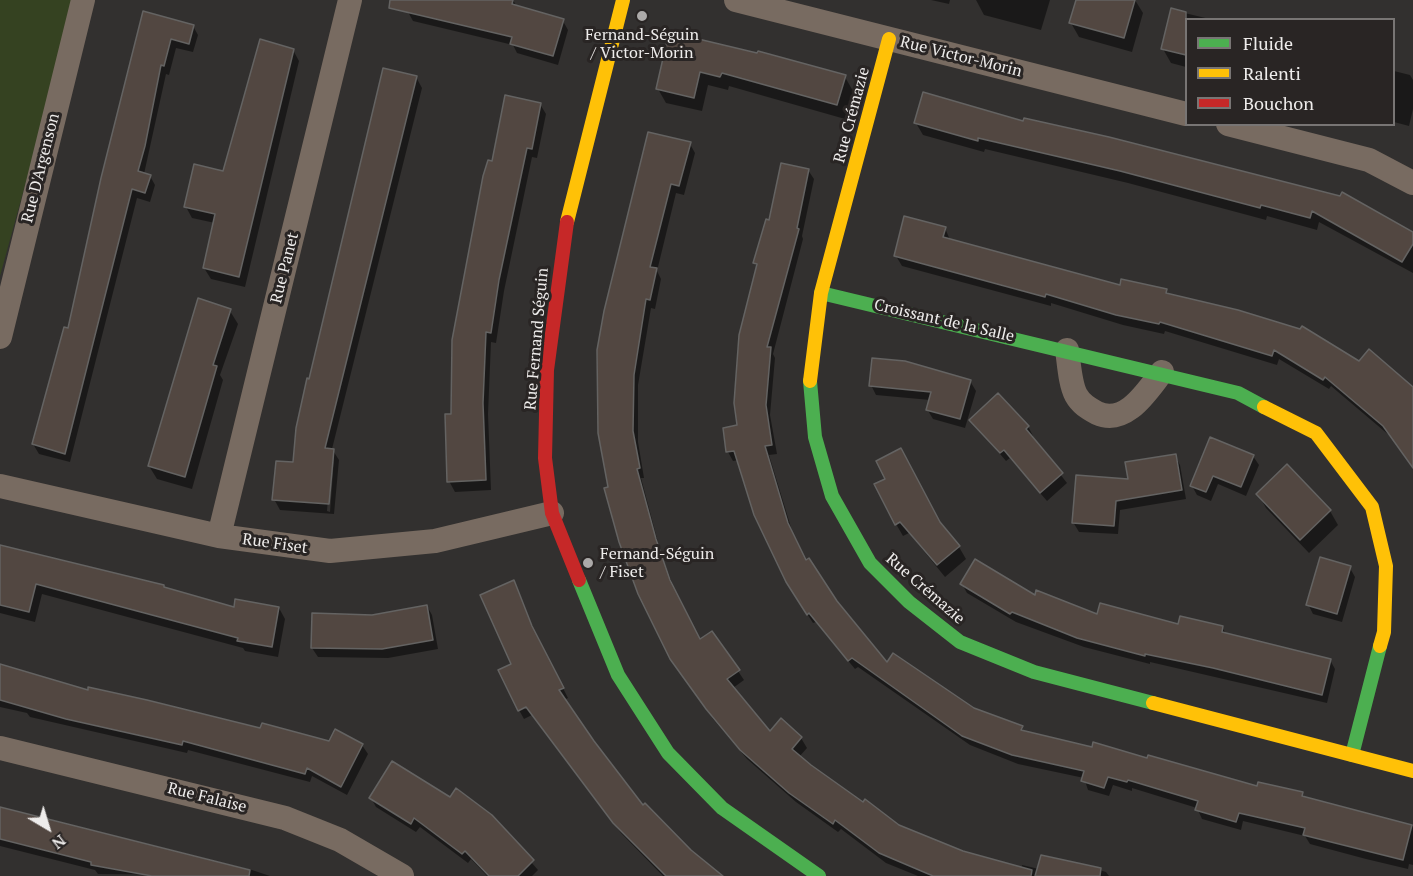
<!DOCTYPE html>
<meta charset="utf-8">
<style>
body{margin:0}
#map{position:relative;width:1413px;height:876px;overflow:hidden;background:#32302f;font-family:"PT Serif",serif}
canvas{display:block}
.legend{position:absolute;left:1185px;top:18px;width:210px;height:108px;box-sizing:border-box;background:#292524;border:2px solid #787574;margin:0;padding:8px 10px;list-style:none;font-size:18px;color:#eeeceb}
.legend li{display:flex;align-items:center;gap:12px;height:30px}
.legend b{width:30px;border:2px solid #787574}
.north{position:absolute;left:18px;top:798px;width:60px;height:60px;-webkit-text-stroke:4px #292524;paint-order:stroke;rotate:142deg;font-size:16px;font-weight:700;line-height:24px;text-align:center;color:#eeeceb}
.north::after{content:'';display:block;margin:auto;width:21px;height:27px;background:#eeeceb;clip-path:polygon(50% 0,100% 100%,50% 72%,0 100%)}
</style>
<div id="map">
<canvas width="1413" height="876"></canvas>
<ul class="legend">
<li><b style="height:8px;background:#4caf50"></b>Fluide</li>
<li><b style="height:8px;background:#ffc107"></b>Ralenti</li>
<li><b style="height:8px;background:#c62828"></b>Bouchon</li>
</ul>
<div class="north">N</div>
</div>
<script>
const ctx = document.querySelector('canvas').getContext('2d');
ctx.lineJoin = 'round';
function paint(path, color) { ctx.fillStyle = color; ctx.fill(path, 'evenodd'); }
function stroke(path, color, width, dash) { ctx.strokeStyle = color; ctx.lineWidth = width; ctx.lineCap = dash ? 'butt' : 'round'; ctx.setLineDash(dash || []); ctx.stroke(path); }
function drawText(font, color, halo, rows, align = 'center') {
  ctx.font = font + ' "PT Serif",serif'; ctx.lineWidth = 6; ctx.setLineDash([]); ctx.textBaseline = 'middle'; ctx.strokeStyle = halo; ctx.fillStyle = color; for (const [text, x, y, turn = 0] of rows) {
    ctx.save(); ctx.translate(x, y); ctx.rotate((+turn || 0) * Math.PI / 180); ctx.textAlign = isNaN(turn) ? turn : align; if (halo) ctx.strokeText(text, 0, 0); ctx.fillText(text, 0, 0); ctx.restore();
  }
}
paint(new Path2D(`
 M0,0h76l-76,276z`), '#354221');
paint(new Path2D(`
 M410,0h103l4,7 46,14 5,9 -10,35 -41,-12 -4,-8 -100,-24 -5,-9z
 M931,0h19l-1,4z
 M976,0h74l-9,30 -57,-15z
 M1077,0h58l8,13 -11,39 -53,-15 -8,-14z
 M1172,10l42,10h-28v47l-15,-4 -8,-14z
 M144,13l49,13 5,9 -5,17 -17,-4 -7,27 -3,-1 -22,100 6,2 5,9 -5,17 -13,-4 -67,264 -31,-8 -6,-10 36,-114z
 M670,34l175,43 8,14 -8,28 -116,-33 -1,4 -20,-5 -6,26 -36,-8 -8,-14z
 M293,50l6,11 -54,226 -34,-8 -7,-11 11,-45 -23,-5 -6,-11 38,-34z
 M1394,71l16,4 3,5v29l-4,17 -15,-4z
 M416,77l6,11 -90,361 7,11 -5,54 -54,-4 -6,-11 20,-35 16,-83zM331,458h3l-4,54 -3,-1z
 M540,104l6,10 -9,44 -5,-1 -28,134 -8,52 -5,-1 -3,72 3,76 -36,2 -6,-11 4,-65 40,-253z
 M916,123l497,110v40l-94,-51 -2,8 -50,-14 -1,4 -138,-37 -143,-34 -1,3 -61,-17z
 M649,134l41,10 5,9 -11,42 -8,-2 -19,78 4,8 -6,30 -4,-1 -13,77v57l6,36h-3l19,72 15,41 25,50 38,30 6,9 -11,8 37,45 11,-13 20,18 6,10 -8,9 64,47 36,22 63,27 59,16 1,-4 17,4 44,-4 23,7 3,4h-191l-32,-13 -45,-34 -3,3 -42,-30 -49,-43 -34,-40 -36,-50 -67,-181 -11,-138 22,-108z
 M808,170l6,9 -12,57 1,3 -30,115 2,4 -5,57 7,39 -8,1 24,79 13,28 81,102 86,45 49,19 2,4 234,56 44,5 3,5 108,28v39l-4,-1 -1,5 -42,-10 -56,-15 -5,-8 -62,-15 -2,9 -39,-11 -5,-11 -65,-20v3l-19,-6 -4,11 -21,-6 -4,-12 -66,-14 -48,-19 -112,-78 -3,2 -39,-47 -3,1 -20,-31 -54,-132 -6,1 -5,-9 11,-25 18,-159 -2,-5 15,-41z
 M945,228l5,12 171,46 45,4 3,5 244,99v73l-23,-31 -59,-50 -2,3 -50,-30 -2,6 -112,-34 -1,3 -41,-9 -72,-22v3l-149,-40 -6,-10z
 M230,311l8,13 -18,51 3,5 -31,109 -35,-10 -8,-13z
 M970,381l6,10 -11,37 -32,-9 -6,-10 3,-9 -54,-5 -5,-10z
 M971,420l57,6 5,10 -2,1 36,46 -20,18 -37,-43 -4,3z
 M1175,456l5,9 6,34 -66,11 -2,24 -39,-2 -6,-10 57,-41z
 M1253,456l6,9 -13,31 -28,-12 -7,17 -14,-6 -5,-9z
 M1287,466l43,45 8,14 -29,28 -43,-45 -8,-14z
 M887,479l53,46 19,22 7,12 -21,18 -36,-44 -6,3 -7,-12z
 M0,560l165,29 70,19h44l6,11 -7,38 -33,-6 -2,-3 -201,-54 -7,28 -35,-9z
 M1350,568l5,9 -13,45 -29,-8 -5,-10z
 M514,582l23,55 31,61 -4,2 79,107 47,44 32,25h-59l-42,-43 -89,-118 -8,4 -5,-9 -7,-45z
 M962,584l73,13 63,19 81,10 43,1 4,7 104,26 5,9 -8,34 -177,-41v2l-66,-17 -68,-25 -49,-29z
 M427,606l5,9 6,34 -50,9 -70,-1 -6,-9 60,-32z
 M0,666l89,26 172,38 68,13 33,2 6,9 -21,41 -35,-19 -2,6 -122,-32 -1,3 -157,-36 -3,-4 -27,-6z
 M371,798l79,1 41,17 47,54 -6,6h-45l-16,-17 -3,4 -48,-36 -4,5 -40,-25z
 M0,807l252,63 18,6 -172,-2 -3,-4 -95,-24z`), '#0007');
const building = new Path2D(`
 M390,0h123l-1,4 52,15 -11,37 -43,-12 2,-7 -123,-29z
 M1076,0h59l-11,38 -55,-15z
 M1171,8l15,4v43l-25,-6z
 M143,11l51,14 -5,19 -18,-5 -7,27 -3,-1 -16,81 -7,25 13,4 -6,18 -13,-4 -67,265 -33,-10 32,-117 4,1 33,-150z
 M669,32l88,21 1,-2 88,24 -9,30 -115,-32 -2,4 -20,-5 -6,26 -38,-9z
 M260,39l34,10 -55,228 -36,-9 12,-54 -31,-7 10,-43 29,7z
 M383,68l34,8 -92,372 9,1 -5,55 -57,-4 4,-39 17,1 3,-34 11,-50 2,1z
 M923,92l100,29 1,-3 85,19 231,59 2,-4 71,40v12l-11,18 -90,-51 -2,7 -49,-13 -1,3 -140,-37 -142,-33v3l-64,-18z
 M505,95l36,8 -9,46 -5,-1 -28,132 -8,53 -5,-1 -3,71 3,77 -39,2 -2,-68h6l1,-74 31,-164 5,-16 4,1z
 M648,132l43,10 -12,44 -8,-2 -21,83 7,1 -7,32 -4,-1 -12,76 -1,56 7,37 -3,1 19,70 14,41 30,59 12,-8 28,39 -13,9 43,52 11,-13 21,19 -10,12 19,16 52,37 2,-3 34,26 64,26 69,19 -1,6h-98l-54,-23 -44,-33 -2,4 -44,-31 -49,-43 -34,-41 -36,-50 -32,-65 -19,-52 -15,-54 4,-1 -10,-54 -1,-83 7,-39z
 M781,163l28,6 -12,59 2,1 -32,118h4l-5,58 6,40 -7,1 23,77 18,37 3,-2 28,43 50,61 6,-9 81,55 49,18 -2,4 71,17 1,-5 54,16 1,-3 109,31 1,-4 45,10 -1,4 110,29 -9,35 -100,-25 2,-7 -66,-15 -3,9 -41,-12 3,-9 -70,-21 -1,2 -19,-5 -4,11 -23,-7 3,-10 -72,-16 -50,-19 -110,-78 -4,3 -39,-48 -2,2 -21,-33 -32,-67 -20,-64 -8,1 -3,-24 14,-3 -3,-22 5,-68 18,-71 -4,-1 13,-44 3,1z
 M904,216l42,11 -3,10 177,48 1,-6 46,10 -1,4 72,17 62,19 2,-3 57,35 10,-12 44,38v81l-30,-42 -58,-49 -2,3 -49,-30 -2,6 -112,-34 -1,2 -43,-9 -70,-21 -1,3 -151,-41z
 M198,298l33,11 -18,56 4,1 -32,111 -37,-11z
 M872,358l33,3 66,19 -11,39 -34,-9 5,-18 -62,-6z
 M998,393l31,33 -3,3 37,44 -23,20 -36,-43 -4,3 -31,-33z
 M1210,437l44,18 -13,32 -28,-11 -7,16 -16,-6z
 M901,448l39,74 20,24 -23,19 -37,-43 -5,3 -21,-41 11,-5 -9,-18z
 M1176,454l6,36 -66,11 -2,25 -42,-3 4,-48 52,4 -3,-17z
 M1287,464l44,46 -31,30 -44,-46z
 M0,545l164,40v2l70,20 1,-8 44,8 -7,40 -35,-6 1,-3 -202,-54 -7,28 -29,-7z
 M1320,557l31,9 -14,48 -31,-9z
 M975,559l60,36 1,-5 61,24 3,-11 78,21 2,-8 43,10 -1,6 109,27 -9,36 -109,-27 -68,-14v2l-68,-18 -65,-26 -2,2 -50,-30z
 M514,580l18,46 32,62 -5,2 35,51 49,64 2,-2 46,47 32,26h-57l-53,-53 -87,-116 -8,4 -20,-41 13,-6 -31,-69z
 M427,605l6,35 -51,9 -71,-1 1,-35 60,2z
 M0,664l88,26v-3l59,13 113,28 2,-5 67,18 6,-12 28,15 -22,43 -34,-19 -2,6 -122,-33 -1,4 -116,-26 -66,-19z
 M392,761l58,36 6,-9 36,27 42,45 -16,16h-29l-24,-25 -3,3 -48,-36 -3,6 -42,-26z
 M0,807l250,63 -1,6h-97l-61,-11v-3l-91,-23z
 M1041,855l60,13 -1,8h-65z`);
paint(building, '#524741');
stroke(building, '#646362', 1.5);
stroke(new Path2D(`
 M736,0l450,114
 M1228,124l141,36 44,23
 M0,337l83,-337
 M1067,350c2,13 3,34 9,45 5,9 12,13 21,18 29,13 50,-22 65,-41
 M0,486l219,50 111,15 105,-10 117,-28
 M219,536l131,-536
 M0,748l285,70 55,22 62,36`), '#786b61', 24);
stroke(new Path2D(`
 M821,293l417,100 26,14
 M810,381l5,56 17,59 38,67 39,39 51,40 74,30 119,31
 M579,580l39,95 50,78 54,55 97,68
 M1352,755l28,-109`), '#4caf50', 14);
stroke(new Path2D(`
 M567,222l56,-222
 M810,381l11,-88 68,-254
 M1264,407l52,26 56,74 14,59 -2,66 -4,14
 M1153,703l260,68`), '#ffc107', 14);
stroke(new Path2D(`
 M567,222l-20,148 -2,88 7,55 27,67`), '#c62828', 14);
for (const [x, y, r, color] of [
 [642,16,6,"#acaaa9"],
 [588,563,6,"#acaaa9"]
]) { const dot = new Path2D(); dot.arc(x, y, r, 0, 2 * Math.PI); ctx.fillStyle = color; ctx.fill(dot); stroke(dot, '#292524', 2); }
drawText('16px', '#eeeceb', '#292524', [
 ["Fernand-Séguin",642,35],
 ["/ Victor-Morin",642,53],
 ["Fernand-Séguin",600,554,"left"],
 ["/ Fiset",600,572,"left"]
]);
drawText('16px', '#eeeceb', '#292524', [
 ["Rue Victor-Morin",961,57,14],
 ["Rue Crémazie",852,115,-75],
 ["Rue D'Argenson",41,168,-76],
 ["Rue Panet",285,268,-76],
 ["Croissant de la Salle",944,321,13],
 ["Rue Fernand Séguin",537,339,-85],
 ["Rue Fiset",275,544,8],
 ["Rue Crémazie",925,589,41],
 ["Rue Falaise",207,798,14]
]);
</script>
